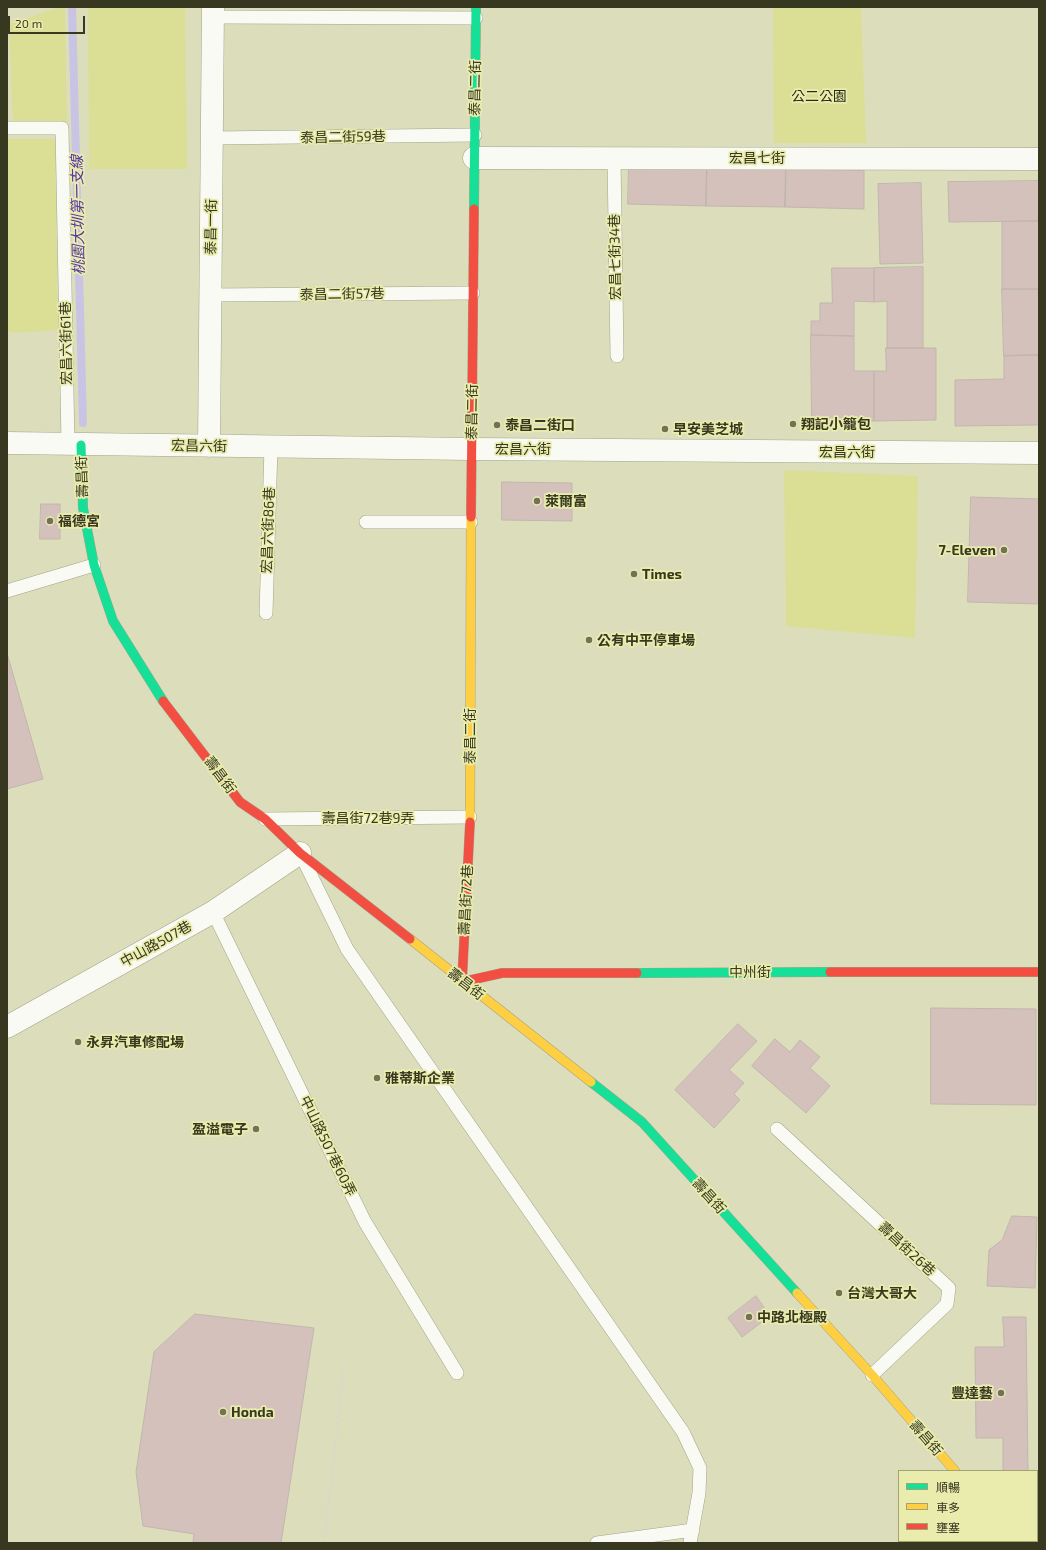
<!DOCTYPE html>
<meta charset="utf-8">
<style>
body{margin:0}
#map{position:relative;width:1046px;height:1550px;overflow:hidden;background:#dcdebb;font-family:"Exo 2","Noto Sans TC",sans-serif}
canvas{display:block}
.frame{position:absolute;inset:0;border:8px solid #37381f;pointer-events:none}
.legend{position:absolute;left:898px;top:1470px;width:140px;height:72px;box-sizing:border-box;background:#e9ecad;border:1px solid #a2a474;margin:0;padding:5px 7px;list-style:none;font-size:12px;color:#37381f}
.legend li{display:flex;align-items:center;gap:8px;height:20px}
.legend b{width:20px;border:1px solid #a2a474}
.scale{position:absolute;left:8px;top:16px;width:77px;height:18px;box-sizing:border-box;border:2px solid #37381f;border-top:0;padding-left:5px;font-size:12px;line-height:14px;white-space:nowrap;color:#37381f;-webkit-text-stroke:3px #e9ecad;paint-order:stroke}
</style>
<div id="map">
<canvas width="1046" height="1550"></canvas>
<div class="frame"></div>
<ul class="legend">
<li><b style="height:5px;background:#16e098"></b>順暢</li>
<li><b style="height:5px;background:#ffcf43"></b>車多</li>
<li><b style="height:5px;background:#f24e42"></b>壅塞</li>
</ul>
<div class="scale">20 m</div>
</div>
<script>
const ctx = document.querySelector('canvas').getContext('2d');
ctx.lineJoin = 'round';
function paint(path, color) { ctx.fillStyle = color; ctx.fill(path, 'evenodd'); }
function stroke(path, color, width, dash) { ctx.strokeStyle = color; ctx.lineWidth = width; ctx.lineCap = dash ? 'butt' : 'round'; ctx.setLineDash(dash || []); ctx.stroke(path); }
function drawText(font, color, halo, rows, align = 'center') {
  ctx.font = font + ' "Exo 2","Noto Sans TC",sans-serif'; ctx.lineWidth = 3.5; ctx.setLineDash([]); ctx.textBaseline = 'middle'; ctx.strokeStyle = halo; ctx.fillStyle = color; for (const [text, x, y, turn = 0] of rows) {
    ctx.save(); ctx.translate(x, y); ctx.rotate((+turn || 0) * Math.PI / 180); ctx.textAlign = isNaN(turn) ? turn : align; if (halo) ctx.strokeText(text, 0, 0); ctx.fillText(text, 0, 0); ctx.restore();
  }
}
paint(new Path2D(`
 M61,7h4l2,117 -54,-2 -4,-98z
 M88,7h97l2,162h-98z
 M773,7h88l5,136h-92z
 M7,139h48l3,191 -44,3 -7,-2z
 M784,470l134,6 -3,162 -129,-12z
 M1037,1490h2v50l-2,-1z`), '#dbde95');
stroke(new Path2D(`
 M72,7l11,416`), '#c9c4e4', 8);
const building = new Path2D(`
 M629,166l78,1 -1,39 -78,-2z
 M707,167l79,2 -1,38 -79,-1z
 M786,169l78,1v39l-79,-2z
 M1039,181v40l-90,1 -1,-40z
 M921,183l2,80 -43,1 -2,-80z
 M1039,221v68h-37v-67z
 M923,267v81h-36v-47l-13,1v-34z
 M832,268h42v34l-20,-1v35l-43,-1v-14h9v-18h12z
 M1002,289h37v66l-35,1z
 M811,335l43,1v35h20v50h-62z
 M886,348h50v72l-62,1v-50h12z
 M1039,355v68l-2,2 -82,1v-46l49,-1v-23z
 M502,482l70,1v38l-70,-1z
 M971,497l68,2v105l-71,-2z
 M41,504h19v35h-20z
 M7,653l36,126 -36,10z
 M931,1008l105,1v96l-105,-1z
 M738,1024l19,17 -28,29 15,13 -10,11 6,6 -26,28 -39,-38z
 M775,1039l15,13 10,-12 20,17 -10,11 20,18 -24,27 -54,-47z
 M1012,1216l25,1 -2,71 -48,-2 2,-36 13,-10z
 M756,1296l14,20 -28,21 -14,-19z
 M195,1314l119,14 -33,215h-88l1,-9 -51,-8 -7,-54 18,-120z
 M1003,1317h23l2,154h-25v-33h-27l-1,-91h29z`);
paint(building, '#d5c1bc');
stroke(building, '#c0b6ac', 1);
const lane = new Path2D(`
 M213,17l263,1
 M7,128h55l6,316
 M211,138l264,-3
 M614,158l3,198
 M210,295l263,-2
 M366,522h105
 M7,591l87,-26
 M266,613l5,-166
 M265,819l205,-2
 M304,861l43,88 336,483 17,36 -1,25 -9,50
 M213,912l152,310 92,151
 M777,1129l172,159 -2,16 -75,71
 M597,1543l96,-13
 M958,1543l3,-2`);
const street = new Path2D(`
 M474,158l565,1
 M7,443l465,6 567,4
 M209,446l4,-439
 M7,1027l206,-115 87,-59
 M1015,1541l2,2`);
const fast = new Path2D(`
 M474,209l2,-202
 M81,445l2,63 11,57 19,56 50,80
 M637,973l193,-1
 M591,1082l51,40 155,171`);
const slow = new Path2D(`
 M470,822l1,-305
 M410,939l181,143
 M797,1293l75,82 83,96`);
const jam = new Path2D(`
 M471,517l3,-308
 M163,701l77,101 25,17 35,34 110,86
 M470,822l-8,160 40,-9h135
 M830,972h209`);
stroke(lane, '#a1a387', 14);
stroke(street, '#a1a387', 23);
stroke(fast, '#a1a387', 10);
stroke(slow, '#a1a387', 10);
stroke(jam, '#a1a387', 10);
stroke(new Path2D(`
 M324,1543l20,-176`), '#d8d8cd', 2.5, [3, 2]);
stroke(lane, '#fafaf5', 13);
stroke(street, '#fafaf5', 22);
stroke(fast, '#16e098', 9);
stroke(slow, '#ffcf43', 9);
stroke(jam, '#f24e42', 9);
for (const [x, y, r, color] of [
 [793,424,4,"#717256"],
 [497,425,4,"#717256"],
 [665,429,4,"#717256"],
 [537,501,4,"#717256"],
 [50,521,4,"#717256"],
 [1004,550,4,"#717256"],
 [634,574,4,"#717256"],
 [589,640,4,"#717256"],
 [78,1042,4,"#717256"],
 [377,1078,4,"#717256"],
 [256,1129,4,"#717256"],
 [839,1293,4,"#717256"],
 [749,1317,4,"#717256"],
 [1001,1393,4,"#717256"],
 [223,1412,4,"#717256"]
]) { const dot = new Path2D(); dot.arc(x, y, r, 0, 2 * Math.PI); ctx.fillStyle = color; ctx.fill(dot); stroke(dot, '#e9ecad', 1.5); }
drawText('14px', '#37381f', '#e9ecad', [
 ["泰昌二街",475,88,-89],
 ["泰昌二街59巷",343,137,-1],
 ["宏昌七街",757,158],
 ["泰昌一街",211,227,-89],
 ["宏昌七街34巷",615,257,-91],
 ["泰昌二街57巷",342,294,-1],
 ["宏昌六街61巷",66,343,-91],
 ["泰昌二街",472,412,-89],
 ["宏昌六街",199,446,1],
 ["宏昌六街",523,449],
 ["宏昌六街",847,452],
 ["壽昌街",82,477,-92],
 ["宏昌六街86巷",268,530,-88],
 ["泰昌二街",470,736,-90],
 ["壽昌街",220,775,53],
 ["壽昌街72巷9弄",368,818],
 ["壽昌街72巷",466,900,-87],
 ["中山路507巷",156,944,-29],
 ["中州街",750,972],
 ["壽昌街",466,984,38],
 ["中山路507巷60弄",328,1146,64],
 ["壽昌街",709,1196,48],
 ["壽昌街26巷",907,1249,43],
 ["壽昌街",926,1438,49]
]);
drawText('14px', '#2a2b17', '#e9ecad', [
 ["公二公園",819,96]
]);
drawText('bold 14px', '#37381f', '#e9ecad', [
 ["翔記小籠包",801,424],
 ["泰昌二街口",505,425],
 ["早安美芝城",673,429],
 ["萊爾富",545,501],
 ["福德宮",58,521],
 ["7-Eleven",996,550,"right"],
 ["Times",642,574],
 ["公有中平停車場",597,640],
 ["永昇汽車修配場",86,1042],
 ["雅蒂斯企業",385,1078],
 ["盈溢電子",248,1129,"right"],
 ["台灣大哥大",847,1293],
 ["中路北極殿",757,1317],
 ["豐達藝",993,1393,"right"],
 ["Honda",231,1412]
], 'left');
drawText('italic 15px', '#5636a6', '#e9ecad', [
 ["桃園大圳第一支線",78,215,-91]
]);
</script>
